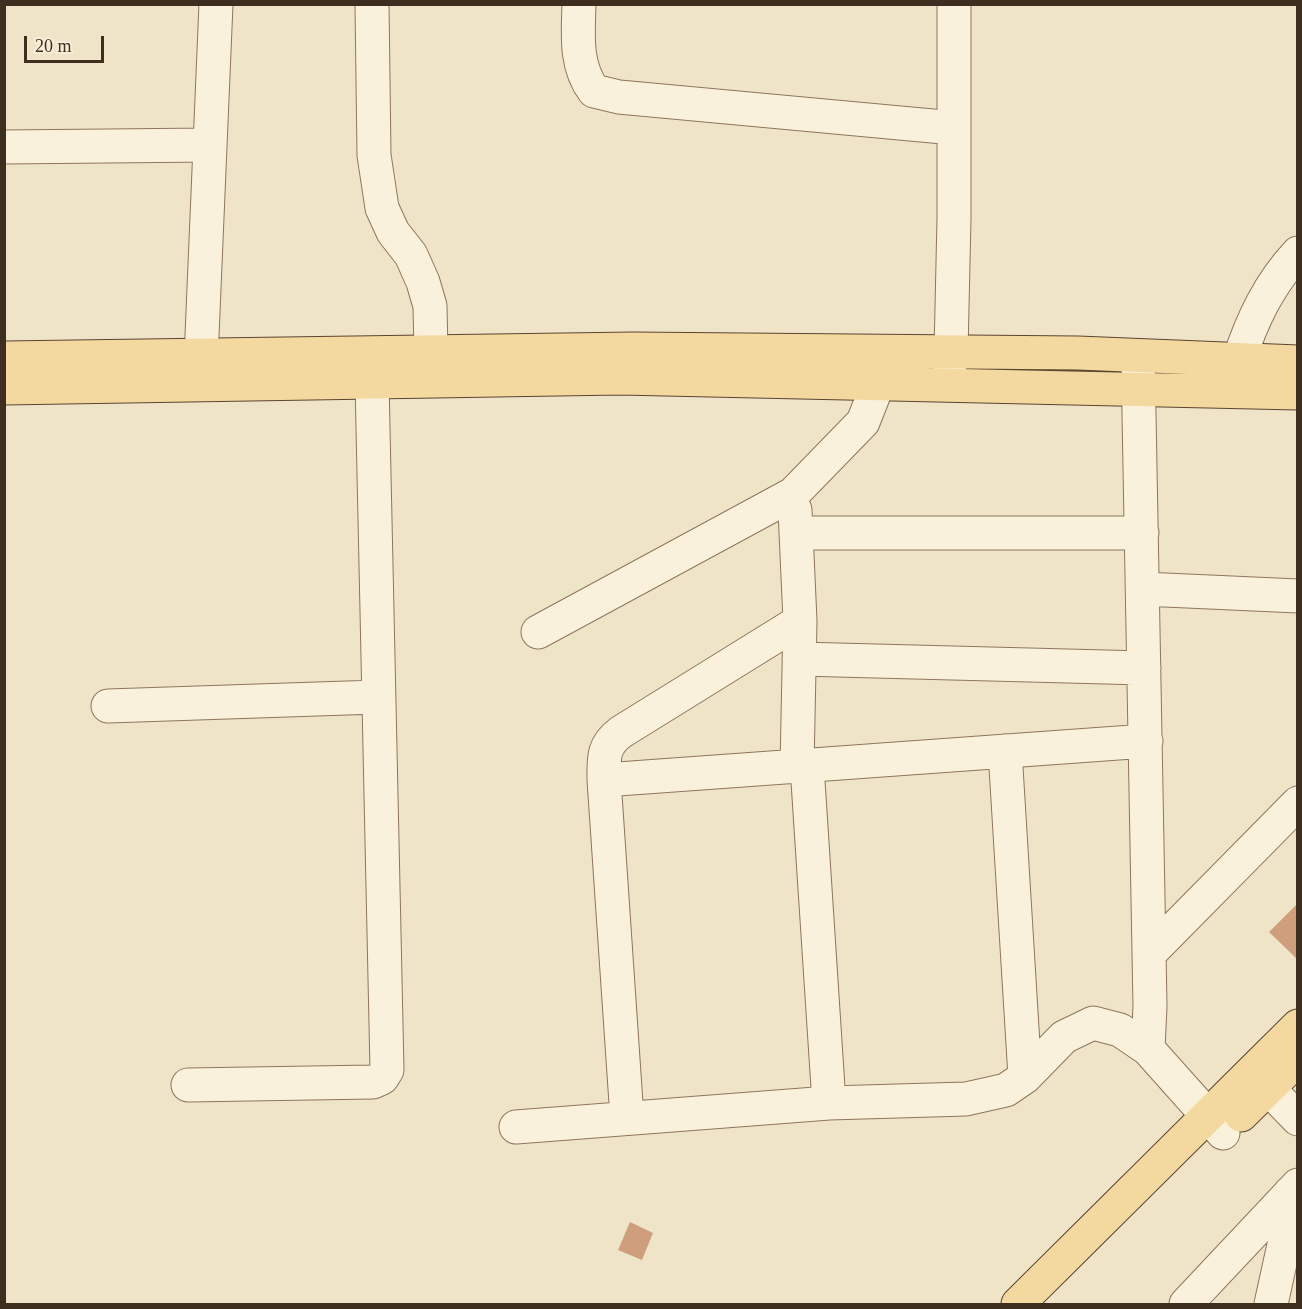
<!DOCTYPE html>
<style>
body{margin:0}
#map{position:relative;width:1302px;height:1309px;overflow:hidden;background:#f0e4c8;font-family:"Times New Roman",serif}
canvas{display:block}
.frame{position:absolute;inset:0;border:6px solid #3d2e20;pointer-events:none}
.scale{position:absolute;left:24px;top:36px;width:80px;height:27px;box-sizing:border-box;border:3px solid #3d2e20;border-top:0;padding-left:8px;font-size:18px;line-height:21px;white-space:nowrap;color:#3d2e20;-webkit-text-stroke:4px #f7eed8;paint-order:stroke}
</style>
<div id="map">
<canvas width="1302" height="1309"></canvas>
<div class="frame"></div>
<div class="scale">20 m</div>
</div>
<script>
const ctx = document.querySelector('canvas').getContext('2d');
ctx.lineJoin = 'round';
function paint(path, color) { ctx.fillStyle = color; ctx.fill(path, 'evenodd'); }
function stroke(path, color, width, dash) { ctx.strokeStyle = color; ctx.lineWidth = width; ctx.lineCap = dash ? 'butt' : 'round'; ctx.setLineDash(dash || []); ctx.stroke(path); }
paint(new Path2D(`
 M1298,903v57l-29,-28z
 M630,1222l23,11 -11,27 -24,-10z`), '#cf9f7d');
const minor = new Path2D(`
 M372,4l2,151 8,53 11,24 18,23 12,27 7,24 1,46
 M579,4c-1,31 -4,62 15,87l25,6 335,31
 M4,147l206,-2
 M1138,360l12,646 -2,43 75,84
 M1239,360c13,-40 30,-76 59,-107
 M948,381l3,-29 3,-134v-214
 M200,383l16,-379
 M795,510l5,111 -3,146
 M798,533h344
 M1143,589l155,7
 M538,632l255,-138 70,-72 15,-38
 M799,659l345,9
 M108,706l269,-9
 M1005,751l20,326
 M807,766l22,337
 M604,780l542,-39
 M1149,954l149,-151
 M188,1085l185,-3 9,-4 5,-8 -15,-688
 M1268,1088l30,31
 M627,1118l-23,-338c0,-21 -2,-34 17,-48l179,-111
 M516,1127l313,-24 137,-4 40,-9 19,-13 39,-40 29,-14 27,7 28,19
 M1186,1304l112,-119
 M1271,1304l18,-82 1,-29`);
const major = new Path2D(`
 M4,358l629,-9 445,4 220,9
 M4,388l616,-10 678,15
 M1241,1115l57,-56
 M1018,1304l280,-278`);
stroke(minor, '#8d765c', 35);
stroke(major, '#5b4430', 35);
stroke(minor, '#faf1dc', 33);
stroke(major, '#f3d9a0', 33);
</script>
